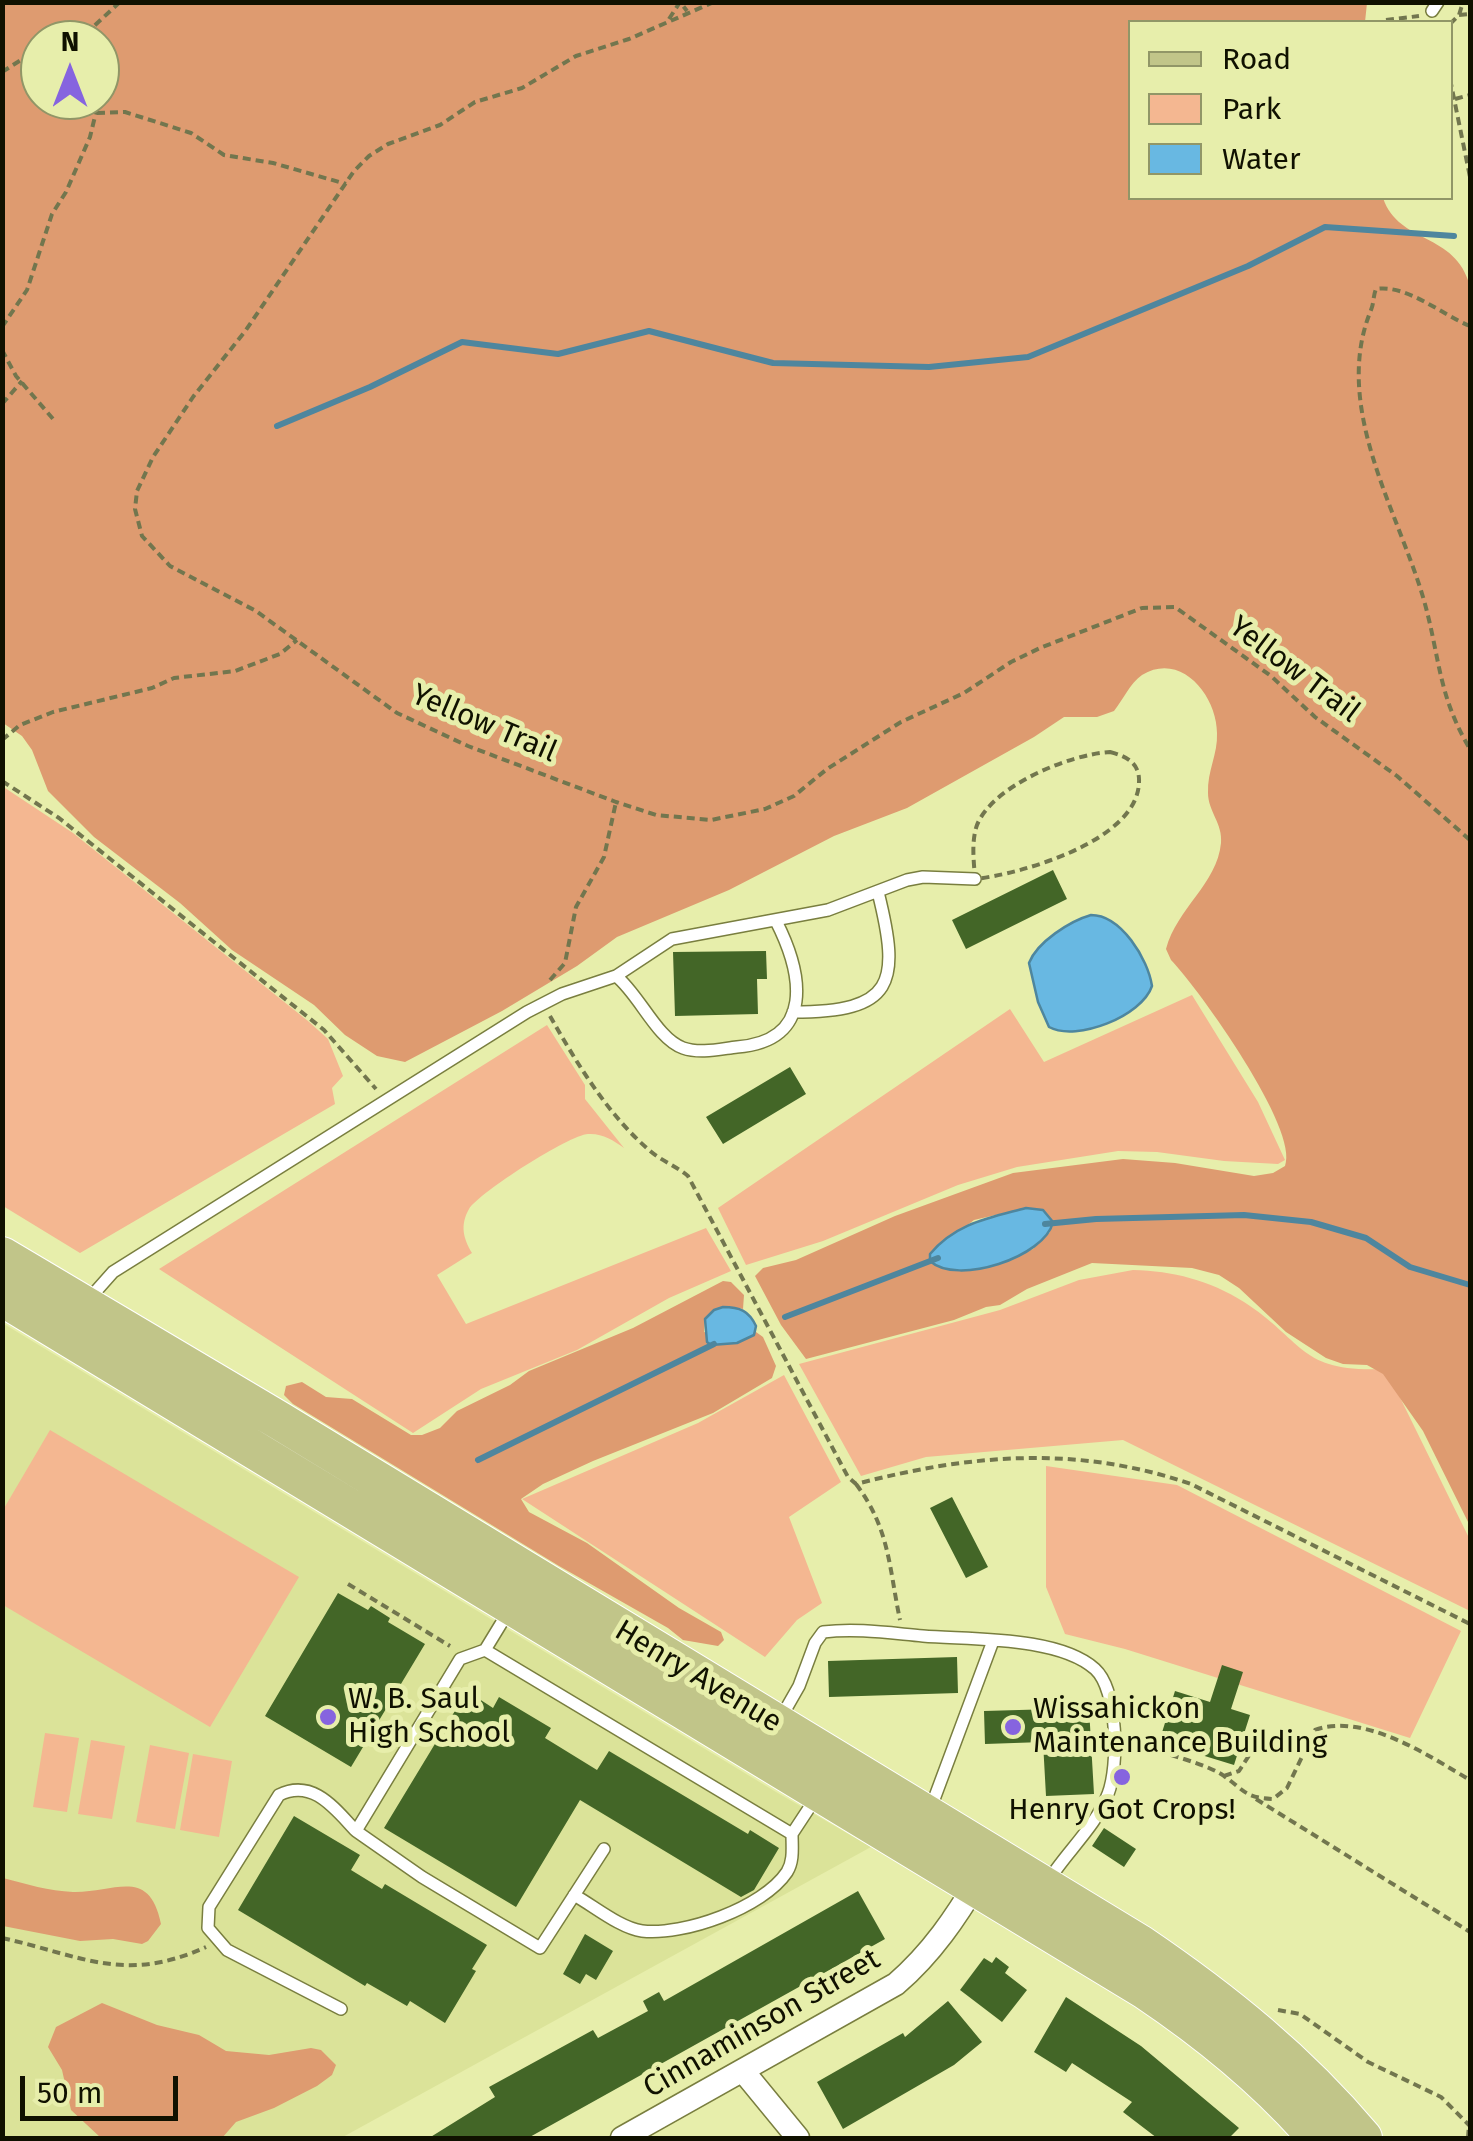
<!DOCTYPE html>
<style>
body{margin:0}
#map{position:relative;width:1473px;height:2141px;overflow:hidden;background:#e7eeab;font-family:"Fira Sans",sans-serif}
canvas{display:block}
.frame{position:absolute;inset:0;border:5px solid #101100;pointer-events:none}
.legend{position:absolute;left:1128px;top:20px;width:325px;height:180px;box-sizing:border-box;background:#e7eeab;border:2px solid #919667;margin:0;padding:12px 18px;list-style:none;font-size:30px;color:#101100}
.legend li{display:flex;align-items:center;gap:20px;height:50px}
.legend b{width:50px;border:2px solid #919667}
.north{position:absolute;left:20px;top:20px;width:100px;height:100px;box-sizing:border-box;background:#e7eeab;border:2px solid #919667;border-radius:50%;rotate:0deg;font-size:28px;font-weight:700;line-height:40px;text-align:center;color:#101100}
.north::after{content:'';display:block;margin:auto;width:35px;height:45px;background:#8664df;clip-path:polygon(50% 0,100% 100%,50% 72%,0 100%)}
.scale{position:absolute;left:20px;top:2076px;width:158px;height:45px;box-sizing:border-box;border:5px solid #101100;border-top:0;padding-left:12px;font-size:30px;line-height:35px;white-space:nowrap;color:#101100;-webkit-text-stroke:8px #e7eeab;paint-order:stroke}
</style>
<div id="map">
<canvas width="1473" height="2141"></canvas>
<div class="frame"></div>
<ul class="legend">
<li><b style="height:12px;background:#c1c589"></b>Road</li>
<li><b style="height:28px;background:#f4b791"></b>Park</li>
<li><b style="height:28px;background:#68b8e2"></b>Water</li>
</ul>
<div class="north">N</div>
<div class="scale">50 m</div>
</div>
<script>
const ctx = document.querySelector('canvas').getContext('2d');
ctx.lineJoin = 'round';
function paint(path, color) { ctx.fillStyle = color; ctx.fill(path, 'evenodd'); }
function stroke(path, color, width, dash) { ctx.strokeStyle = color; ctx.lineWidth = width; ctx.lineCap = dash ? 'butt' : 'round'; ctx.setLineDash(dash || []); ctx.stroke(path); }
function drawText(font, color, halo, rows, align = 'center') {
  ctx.font = font + ' "Fira Sans",sans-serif'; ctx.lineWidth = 10; ctx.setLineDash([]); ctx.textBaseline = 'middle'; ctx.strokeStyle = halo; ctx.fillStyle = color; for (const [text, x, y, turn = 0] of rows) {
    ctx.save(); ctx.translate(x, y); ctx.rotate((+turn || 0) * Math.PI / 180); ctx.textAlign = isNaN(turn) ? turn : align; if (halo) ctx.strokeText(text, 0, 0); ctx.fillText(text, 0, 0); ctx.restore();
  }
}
paint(new Path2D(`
 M4,1324l772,468 95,55 -530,291h-338z`), '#dbe399');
paint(new Path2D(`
 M2,786l71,47 235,188 20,18 15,37 -11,12 3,16 -255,149 -77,-47z
 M1192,995l66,107 27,58 -7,4 -54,-3 -67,-9 -39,-1 -101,16 -59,18 -135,56 -77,24 -28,-57 292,-199 34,53z
 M547,1025l38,60v14l39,49c-11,-8 -22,-15 -36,-14 -19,1 -108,58 -119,75 -9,16 -6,29 3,44l-35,22 29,49 240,-96 25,43 -62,27 -92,52 -96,39 -68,44 -254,-164z
 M1133,1270c40,1 76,10 111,32 62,40 54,71 142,67l84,171v71l-347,-171 -197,17 -65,19 -62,-112 201,-54 79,-30z
 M784,1375l57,107 -52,35 33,86 -25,17 -32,37 -243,-158 176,-76z
 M50,1430l249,147 -89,150 -207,-122v-95z
 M1046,1466l131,19 284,146 -51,107 -285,-89 -60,-15 -19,-47z
 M45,1733l34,5 -12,74 -34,-5z
 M91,1740l34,6 -13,73 -34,-5z
 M150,1745l39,8 -14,76 -39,-7z
 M193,1754l39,7 -13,76 -39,-7z`), '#f4b791');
paint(new Path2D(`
 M3,3h1364l-2,19h-235v176h253c16,47 72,33 87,88v1240l-47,-95 -40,-57 -16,-9 -24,-1 -17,-6 -40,-26 -47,-44 -20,-13 -27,-7 -100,-5 -65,26 -27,16 -14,2 -32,13 -148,39 -25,-34 -26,-49 8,-8 33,-8 99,-44 118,-43 110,-14 52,4 79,13 19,-3 12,-7c15,-36 -86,-177 -114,-206l-5,-11c11,-41 51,-65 55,-106 2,-19 -13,-32 -13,-50 -1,-22 10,-39 9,-60 0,-36 -35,-82 -75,-58 -12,8 -19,25 -28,36l-17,6h-33l-30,20 -127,71 -73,28 -105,54 -112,47 -40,29 -75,45 -97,51 -28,-6 -32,-21 -31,-30 -82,-55 -52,-47 -86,-66 -46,-46 -16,-41 -10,-14 -19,-13zM40,40h60v60h-60zM1026,1208h11l13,24 -17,17 -51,19 -52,-14 44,-34z
 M723,1281l8,1 13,13 -1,14 -5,-1 -33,11 -1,13 33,11 19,-11 7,5 13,29 -4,12 -59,35 -120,48 -50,23 -22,15 8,13 58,31 92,65 42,24 3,8 -6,6 -35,-6 -15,-12 -109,-62 -266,-162 -9,-9 2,-9 16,-4 24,15 26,2 59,36h11l18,-7 17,-17 53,-26 19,-14 104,-43z
 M3,1878c23,6 46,13 70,14 42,1 76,-26 88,32l-13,17 -6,3 -29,-5 -33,2 -77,-15z
 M102,2003l55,22 42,10 27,16 43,4 42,-7 10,2 15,15 -4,10 -15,11 -43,22 -38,14 -14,16h-121l-30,-28 -9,-40 -14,-23 8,-20z`), '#de9b70');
const water = new Path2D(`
 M1091,915c30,0 57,44 61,71 -10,30 -75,56 -103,41l-11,-25 -9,-39c8,-21 41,-42 62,-48z
 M1026,1208l17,2 10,12c-8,35 -96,64 -123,39v-7c26,-31 59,-36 96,-46z
 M723,1307c17,0 26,4 33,19l-2,9 -17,8 -26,2 -4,-3 -2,-23 9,-9z`);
paint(water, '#68b8e2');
stroke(water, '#4e869e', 2.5);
stroke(new Path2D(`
 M277,426l93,-39 92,-45 96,12 91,-23 124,32 156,4 99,-10 220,-91 77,-39 129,9
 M1045,1224l51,-5 148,-4 67,7 55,16 44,29 60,18
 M785,1317l153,-59
 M478,1460l236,-116`), '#4e869e', 6);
paint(new Path2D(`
 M1053,870l14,29 -101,50 -14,-29z
 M766,951l1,28h-10l1,35 -83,2 -2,-64z
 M790,1067l16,27 -83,50 -17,-27z
 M952,1497l36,70 -22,11 -36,-70z
 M338,1593l30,17 3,-4 19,12 -2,4 37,22 -74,123 -86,-51z
 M957,1657l1,36 -129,4 -1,-36z
 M1222,1665l21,7 -12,37 19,6 -16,50 -75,-23 16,-51 35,11z
 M467,1691l26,17 6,-11 52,31 -6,10 52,32 12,-19 139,83 2,-4 29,18 -25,42 -13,7 -161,-97 -64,107 -132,-79z
 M1089,1708l5,86 -48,2 -3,-54 -58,2 -1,-33z
 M294,1816l66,39 -9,15 31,19 3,-5 102,61 -15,24 4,2 -31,52 -35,-22 -3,5 -40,-23 -2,3 -127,-76z
 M1104,1828l32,21 -12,18 -32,-21z
 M858,1891l27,48 -357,199h-99l66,-41 -6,-10 104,-57 5,8 50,-27 -5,-10 16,-9 5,9z
 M585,1934l28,17 -17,29 -10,-6 -6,10 -17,-10z
 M996,1957l13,10 -4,6 22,17 -25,32 -42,-32 24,-32 8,5z
 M1066,1997l75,49 98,82 -10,10h-72l-34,-26 9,-10 -60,-39 -6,9 -32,-20z
 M948,2001l34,41 -28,23 -111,64 -26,-47 86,-49 2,4z`), '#436627');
const lane = new Path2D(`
 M1432,11l6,-9
 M616,976c23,18 41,63 67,72 17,6 37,1 54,-1 78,-6 66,-73 39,-126
 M793,1012c101,0 108,-28 85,-120
 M89,1299l24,-27 414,-260 35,-18 54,-18 56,-37 156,-29 79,-30 16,-3 52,2
 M510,1609l-25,41 307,184 25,-38
 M779,1721l20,-35 16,-43 8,-11c34,-4 66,1 100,4 47,4 135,0 172,33 23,21 24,97 13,125 -12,33 -43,59 -61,89
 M930,1810l63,-169
 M356,1831l66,46 118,71 64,-99
 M574,1895c20,11 46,33 68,36 41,5 121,-23 145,-59 7,-11 5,-25 5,-38
 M341,2009l-114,-59 -19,-22 1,-21 70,-112c34,-17 56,14 77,36l104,-172 25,-9`);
const street = new Path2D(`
 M743,2071l55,67
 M622,2138l274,-154c36,-31 60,-67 84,-107`);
const primary = new Path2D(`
 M2,1256l278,165 860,523c84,57 158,117 223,194
 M2,1297l1143,693c64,43 122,90 172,148`);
stroke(lane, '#797e3f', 14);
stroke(street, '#797e3f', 25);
stroke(primary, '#fff', 40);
stroke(new Path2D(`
 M714,2l-85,37 -53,17 -54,32 -47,14 -35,23 -52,19 -19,12 -15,15 -108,159 -53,67 -40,60 -16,34 -2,18 7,27 28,30 86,45 141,102 71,33 148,56 40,13 55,5 54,-11 29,-13 33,-27 74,-47 63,-29 47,-31 29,-14 102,-40 33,-1 96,69 44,41 82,59 73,64
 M1459,15l11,-1
 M669,19l11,-17 7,9
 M1386,20l33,-4
 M1450,24l9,-9 4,-13
 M93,27l5,13
 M59,40l34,-13 27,-25
 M100,46v41
 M2,72l38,-24
 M1450,79l20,98
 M1455,99l15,-4
 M97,113l28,-1 66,21 33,22 49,8 73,21
 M1470,326c-28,-11 -63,-42 -94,-37 -3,7 -2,14 -5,21 -39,95 25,197 52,287 17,58 14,97 47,152
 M2,327l25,-37 25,-76 14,-22 24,-55 9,-37
 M2,350l14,26 38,44
 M2,404l20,-23
 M2,740l18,-15 33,-13 99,-24 22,-10 61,-7 45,-17 17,-14
 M1110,752c16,4 30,11 29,30 -1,59 -118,92 -164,97 -1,-17 -4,-37 2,-54 16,-40 94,-71 133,-73z
 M2,781l57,37 265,212 52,59
 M550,980l15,-17 11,-56 28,-50 12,-55
 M550,1016c26,46 58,99 99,134 11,10 27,16 39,26l160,301 8,7c116,-30 221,-39 335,0l279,140
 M856,1484c34,45 33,84 44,136
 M348,1584l102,62
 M1133,1745c21,5 75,19 91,31 20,14 21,22 49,23l14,-11 28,-58c49,-18 114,26 155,50
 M1224,1776l15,-5 11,-17
 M1256,1799l214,133
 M2,1938c81,18 122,46 204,9
 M1278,2010l22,4 68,48 73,35 29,29
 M1468,2138l1,-13`), '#72764e', 4, [8, 5]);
stroke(lane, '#fff', 11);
stroke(street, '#fff', 22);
stroke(primary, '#c1c589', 38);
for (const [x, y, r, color] of [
 [328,1717,10,"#8664df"],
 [1013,1727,10,"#8664df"],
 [1122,1777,10,"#8664df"]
]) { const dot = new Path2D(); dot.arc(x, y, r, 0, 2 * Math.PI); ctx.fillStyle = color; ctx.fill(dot); stroke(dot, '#e7eeab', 4); }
drawText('30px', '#101100', '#e7eeab', [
 ["Yellow Trail",1294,670,37],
 ["Yellow Trail",484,724,23],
 ["Henry Avenue",698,1677,31],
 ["Cinnaminson Street",762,2024,-30]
]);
drawText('30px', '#101100', '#e7eeab', [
 ["W. B. Saul",348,1700],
 ["High School",348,1734],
 ["Wissahickon",1033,1710],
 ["Maintenance Building",1033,1744],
 ["Henry Got Crops!",1122,1811,"center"]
], 'left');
</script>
